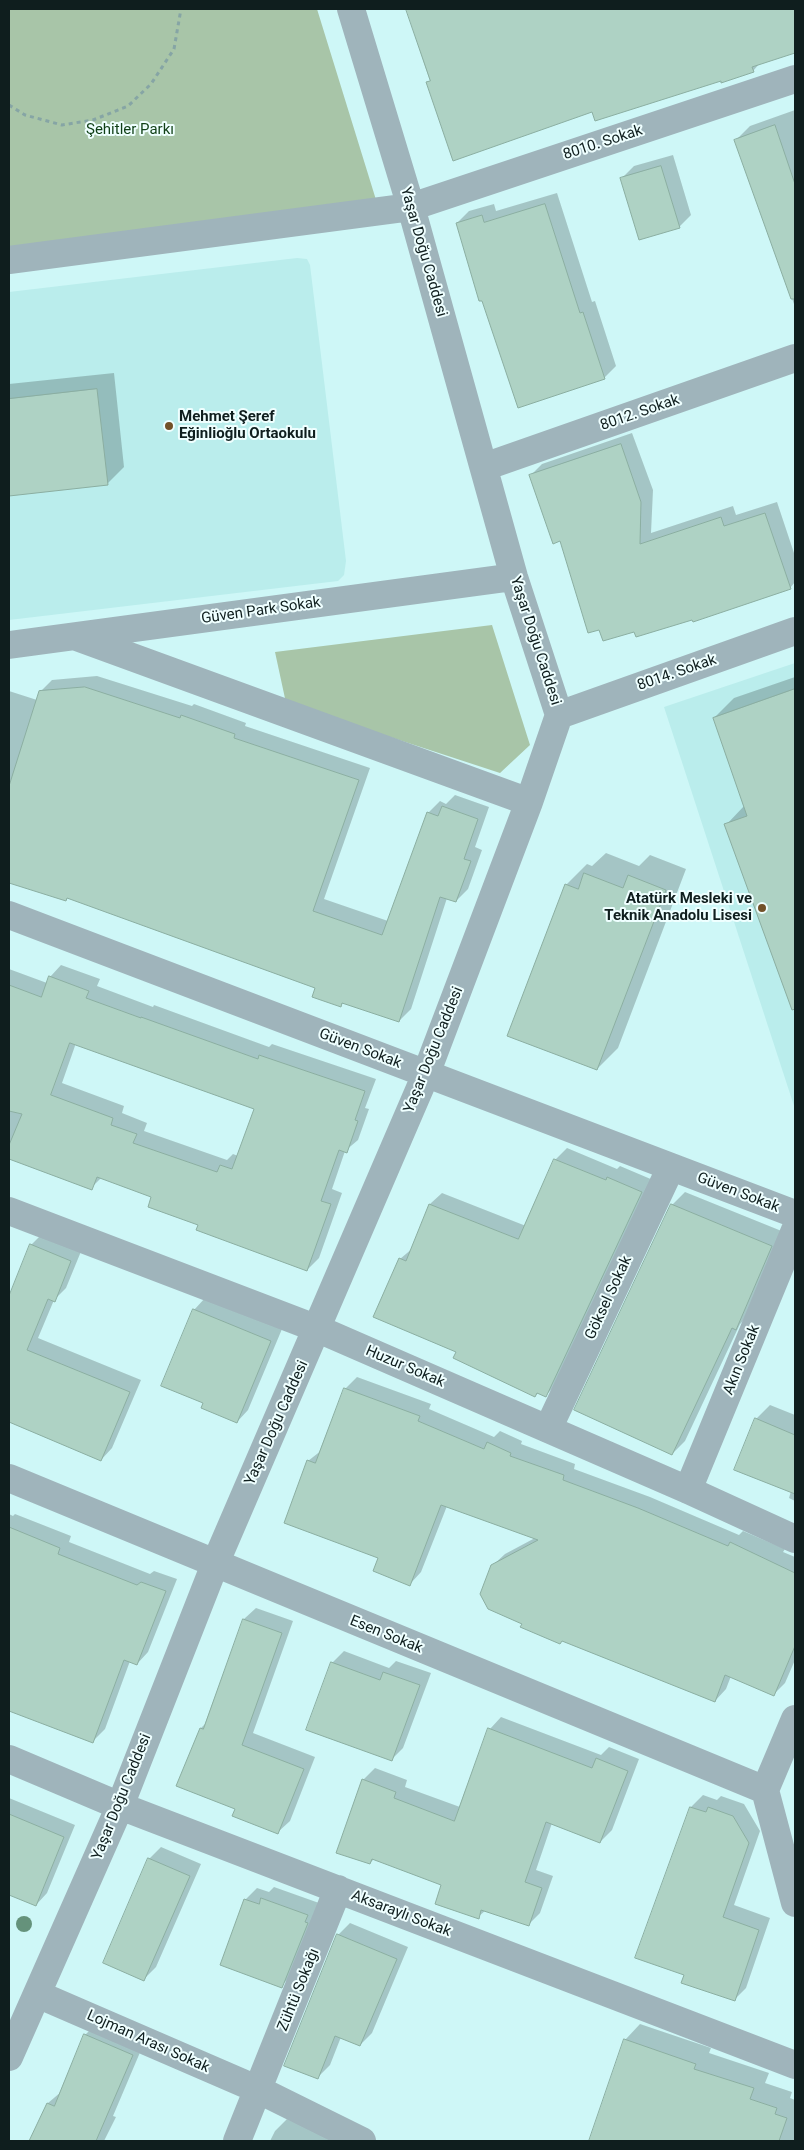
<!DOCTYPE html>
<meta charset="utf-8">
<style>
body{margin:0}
#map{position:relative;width:804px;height:2150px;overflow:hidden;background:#cef7f7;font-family:Roboto,sans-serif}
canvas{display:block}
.frame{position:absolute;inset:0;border:10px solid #0f1e1e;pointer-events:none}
</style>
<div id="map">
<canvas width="804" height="2150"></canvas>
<div class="frame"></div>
</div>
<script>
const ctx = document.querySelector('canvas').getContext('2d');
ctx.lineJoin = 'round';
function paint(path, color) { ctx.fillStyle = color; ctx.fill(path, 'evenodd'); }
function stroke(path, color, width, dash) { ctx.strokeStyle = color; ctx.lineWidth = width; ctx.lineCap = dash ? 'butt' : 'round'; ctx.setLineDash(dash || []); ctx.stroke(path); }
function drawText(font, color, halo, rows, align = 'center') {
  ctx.font = font + ' Roboto,sans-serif'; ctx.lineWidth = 4; ctx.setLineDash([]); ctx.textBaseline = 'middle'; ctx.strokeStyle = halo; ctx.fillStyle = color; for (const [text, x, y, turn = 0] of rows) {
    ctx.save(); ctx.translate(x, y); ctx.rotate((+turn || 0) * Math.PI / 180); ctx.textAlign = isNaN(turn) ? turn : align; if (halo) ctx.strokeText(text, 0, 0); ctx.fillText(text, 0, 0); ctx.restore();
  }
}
paint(new Path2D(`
 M297,258l10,1 3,6 36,296 -2,14 -6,6 -329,39v-328z
 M795,663v446l-131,-402z`), '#baedec');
paint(new Path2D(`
 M9,9h308l64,207 -372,54z
 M492,625l38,120 -30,28 -214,-70 -11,-51z`), '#a8c5a8');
paint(new Path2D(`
 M408,9h387v43l-35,11 -7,8 -32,9 -129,30 -164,-27 3,-3z
 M795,110v197l-59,-167 14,-14z
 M673,155l18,60 -12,12 -57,-49 12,-12z
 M557,193l35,109 3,-1 21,65 -12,12 -122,-79 -25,-76 12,-12 25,-7 2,7z
 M114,373l10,94 -17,17 -98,10v-110z
 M632,433l21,57 -2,43 82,-27 3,9 41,-13 18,54v26l-5,6 -97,30 -59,13 -73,-91 -31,-64 12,-12z
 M97,676l95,30 2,-2 52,19 -1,3 125,42 -46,131 64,22 40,-108 12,-12 6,3 9,-9 34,12 -14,40 7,3 -14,39 -12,12 -9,-3 -36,111 -12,12 -56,-18 -3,3 -24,-19 -247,-90 -3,2 -57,-18v-190l28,9 3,-8 12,-12z
 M795,677v330l-3,1 -66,-183 19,-20 -31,-87 20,-20z
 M606,853l33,13 11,-11 36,14 -68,179 -21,21 -31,-184 21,-21 5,2z
 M61,965l39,14 -3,7 56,21 1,-2 115,42 3,-3 104,35 -11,29 4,1 -11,31 -13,11 -13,38 10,4 -23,65 -12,12 -154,-74 -51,-19 -11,11 -82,-32v-187l38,14 3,-6zM76,1043l180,65 -18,48 -5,-2 -6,6 -83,-29 3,-8 -25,-10 2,-7 -62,-23z
 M567,1148l50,21 3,-3 33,14 -96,204 -12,12 -7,-3 -3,3 -77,-44 -58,-93 13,-11 17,-44 12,-11 84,33 29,-66z
 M685,1192l99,40 -35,83 -9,9 -55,117 -13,13v-249z
 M43,1233l39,16 -16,39 -12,12 -16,38 103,42 -29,68 -11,12 -92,-40v-121l22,-54z
 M205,1298l77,31 -34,81 -11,12 -32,-20 -11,-92z
 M357,1377l74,27 -2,5 65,28 6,-6 22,10 -1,3 54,20 -1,5 76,28 89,38 4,-4 42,18 -2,3 12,5v103l-10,23 -11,11 -43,-18 -5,13 -11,12 -191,-78 -32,-57 13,-12 30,-16 -88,-32 -26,66 -11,12 -30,-27 -72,-96 14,-11 23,-61z
 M770,1405l25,10v86l-6,-3 2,-7 -35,-72z
 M9,1514l4,2 2,-2 56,22 -2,6 81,32 4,-3 23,8 -29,73 -11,12 -7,-3 -25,68 -12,12 -84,-40z
 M256,1608l37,13 -40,112 62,24 -25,64 -12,11 -42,-23 -35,-81 6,-6 37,-103z
 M344,1651l45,17 7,-7 35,12 -28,75 -12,12 -59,-97z
 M501,1717l100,38 8,-8 30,12 -27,71 -12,12 -48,-19 -16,47 17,6 -13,37 -11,11 -43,-14 -8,7 -35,-32 -69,-26 -4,4 -7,-83 12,-12 32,12 -2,7 55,20 30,-78z
 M703,1795l14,5 4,-4 23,8 16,27 -26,74 36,13 -24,70 -12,12 -49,-26 -48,-17 54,-150z
 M9,1798l66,27 -28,68 -11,12 -27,-11z
 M161,1847l40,17 -45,103 -12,12 5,-120z
 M274,1887l45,16 -26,71 -12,12 -36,-86 12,-12 12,4z
 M350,1923l58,24 -36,86 -12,12 -19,-8 -11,28 -12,12 20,-142z
 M97,2023l47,20 -31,73 3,1 -12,24h-73l17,-38 13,-11 24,-57z
 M640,2024l71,24 -2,5 60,20 -4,10 27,9 -2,6 5,2v41h-205l35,-101z
 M287,2119l48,22h-65l5,-10z`), '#0003');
const building = new Path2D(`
 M406,9h389v44l-43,14 2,5 -33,11v-2l-126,40 -3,-9 -139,49 -27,-79 4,-1z
 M775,125l20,59v115h-4l-57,-159z
 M661,166l19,62 -41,12 -19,-62z
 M545,204l35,109 3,-1 22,67 -87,29 -36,-107h-3l-23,-78 26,-8 2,7z
 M97,389l11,96 -99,11v-97z
 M621,444l20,58 -1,42 81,-27 3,9 41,-13 26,76 -98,33 -1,-2 -56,17 -2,-5 -31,9 -4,-11 -11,3 -28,-92 -7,3 -24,-69z
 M85,687l95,31 1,-3 54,19 -1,4 125,42 -46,131 69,24 45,-123 11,4 4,-10 36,13 -14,40 7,2 -15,41 -16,-5 -41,125 -57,-19 -1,4 -29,-10 3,-9 -248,-90 -1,3 -57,-18v-97l30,-95z
 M795,689v320l-3,1 -68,-186 23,-8 -34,-98z
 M584,873l39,15 5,-13 38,15 -69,180 -90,-34 58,-152 13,5z
 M49,976l40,15 -3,7 55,20v-1l117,42 1,-4 106,36 -10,29 3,1 -11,32 -8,-3 -18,51 10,3 -24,67 -111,-41 2,-5 -50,-18 3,-10 -54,-20 -5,13 -83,-31v-14l13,-31 -13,-3v-126l32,12zM70,1043l184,66 -22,60 -12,-4 -3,7 -84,-29 4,-9 -26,-9 2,-7 -62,-23z
 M554,1159l52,21 1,-3 35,15 -96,205 -9,-4 -2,4 -82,-39 3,-6 -83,-35 26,-59 7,3 23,-57 89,35z
 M671,1204l101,42 -36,84 -4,-2 -60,127 -98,-45z
 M30,1244l41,17 -16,41 -7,-3 -21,51 103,42 -29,69 -92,-39v-126z
 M193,1309l78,32 -34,82 -36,-15 2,-5 -42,-17z
 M344,1388l76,28 -2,5 66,28 3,-7 24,11 -1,3 54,19 -1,5 75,28 90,38 2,-4 65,31v73l-21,50 -49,-21 -10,27 -153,-61 -2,3 -40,-17 2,-3 -34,-15 -8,-15 11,-29 47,-25 -97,-35 -31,81 -37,-15 5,-13 -94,-35 23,-63 8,3z
 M755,1418l40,17v59l-61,-24z
 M9,1527l51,21 -2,6 79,31 4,-3 25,9 -29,74 -13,-5 -31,83 -84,-32z
 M243,1619l39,14 -40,112 62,24 -26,65 -46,-18 3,-7 -59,-23 24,-58 3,1z
 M331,1662l49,18 3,-8 37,13 -28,76 -86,-31z
 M488,1728l104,40 4,-10 32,13 -28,72 -54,-21 -21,60 17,6 -13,38 -48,-16 -2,9 -44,-15 6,-19 -69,-26 -2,5 -34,-11 26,-74 34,13 -2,6 60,23z
 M690,1807l16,5 2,-5 25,9 16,27 -26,74 36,13 -24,71 -54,-18 3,-8 -49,-17z
 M9,1814l55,23 -28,69 -27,-11z
 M148,1858l42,18 -46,105 -41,-18z
 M261,1898l47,17 -3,7 3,1 -26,65 -62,-23 24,-66 15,5z
 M337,1934l60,25 -37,87 -25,-10 -17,43 -34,-13z
 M84,2034l49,21 -37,86h-67l18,-38 7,3z
 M624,2039l72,25 -2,5 60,19 -4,11 27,9 -2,6 12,4 -8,23h-190z`);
paint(building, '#aed2c4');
stroke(building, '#8baea1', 1);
stroke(new Path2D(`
 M9,105l16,10 37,10 31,-5 35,-14 23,-22 23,-35 7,-40`), '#86a5a5', 3, [4, 4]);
stroke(new Path2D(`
 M9,260l402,-53 384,-128
 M484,467l311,-109
 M77,637l452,165
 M9,645l505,-68
 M559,715l236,-84
 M9,915l786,299
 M9,1211l309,118 370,161 107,49
 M548,1429l123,-262
 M9,1478l756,312
 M688,1490l107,-260
 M795,1719l-30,71 30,113
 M9,1759l111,47 675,259
 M37,1994l222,96 103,51
 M9,2057l111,-251 95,-242 211,-490 103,-272 30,-87 -45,-138 -103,-370 -60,-198
 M237,2141l101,-252`), '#9fb4bb', 28);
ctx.fillStyle = '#65927b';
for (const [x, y] of [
 [24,1924]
]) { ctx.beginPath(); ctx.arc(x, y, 8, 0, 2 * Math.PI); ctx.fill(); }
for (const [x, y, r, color] of [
 [169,426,5,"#725128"],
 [762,908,5,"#725128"]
]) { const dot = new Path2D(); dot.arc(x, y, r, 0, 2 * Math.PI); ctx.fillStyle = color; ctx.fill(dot); stroke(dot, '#efffff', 2); }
drawText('15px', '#0f3f15', '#efffff', [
 ["Şehitler Parkı",130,130]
]);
drawText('15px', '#0f1e1e', '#efffff', [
 ["8010. Sokak",603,143,-18],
 ["Yaşar Doğu Caddesi",423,252,74],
 ["8012. Sokak",640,413,-19],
 ["Güven Park Sokak",261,611,-8],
 ["Yaşar Doğu Caddesi",535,641,72],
 ["8014. Sokak",677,673,-19],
 ["Güven Sokak",360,1049,21],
 ["Yaşar Doğu Caddesi",434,1050,-68],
 ["Güven Sokak",738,1193,21],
 ["Göksel Sokak",609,1298,-65],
 ["Akın Sokak",742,1360,-68],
 ["Huzur Sokak",405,1367,23],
 ["Yaşar Doğu Caddesi",277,1423,-66],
 ["Esen Sokak",386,1635,22],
 ["Yaşar Doğu Caddesi",122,1797,-68],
 ["Aksaraylı Sokak",401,1914,21],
 ["Zühtü Sokağı",299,1990,-68],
 ["Lojman Arası Sokak",148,2042,24]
]);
drawText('bold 15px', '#0f1e1e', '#efffff', [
 ["Mehmet Şeref",179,417],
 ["Eğinlioğlu Ortaokulu",179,434],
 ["Atatürk Mesleki ve",752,899,"right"],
 ["Teknik Anadolu Lisesi",752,916,"right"]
], 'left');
</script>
